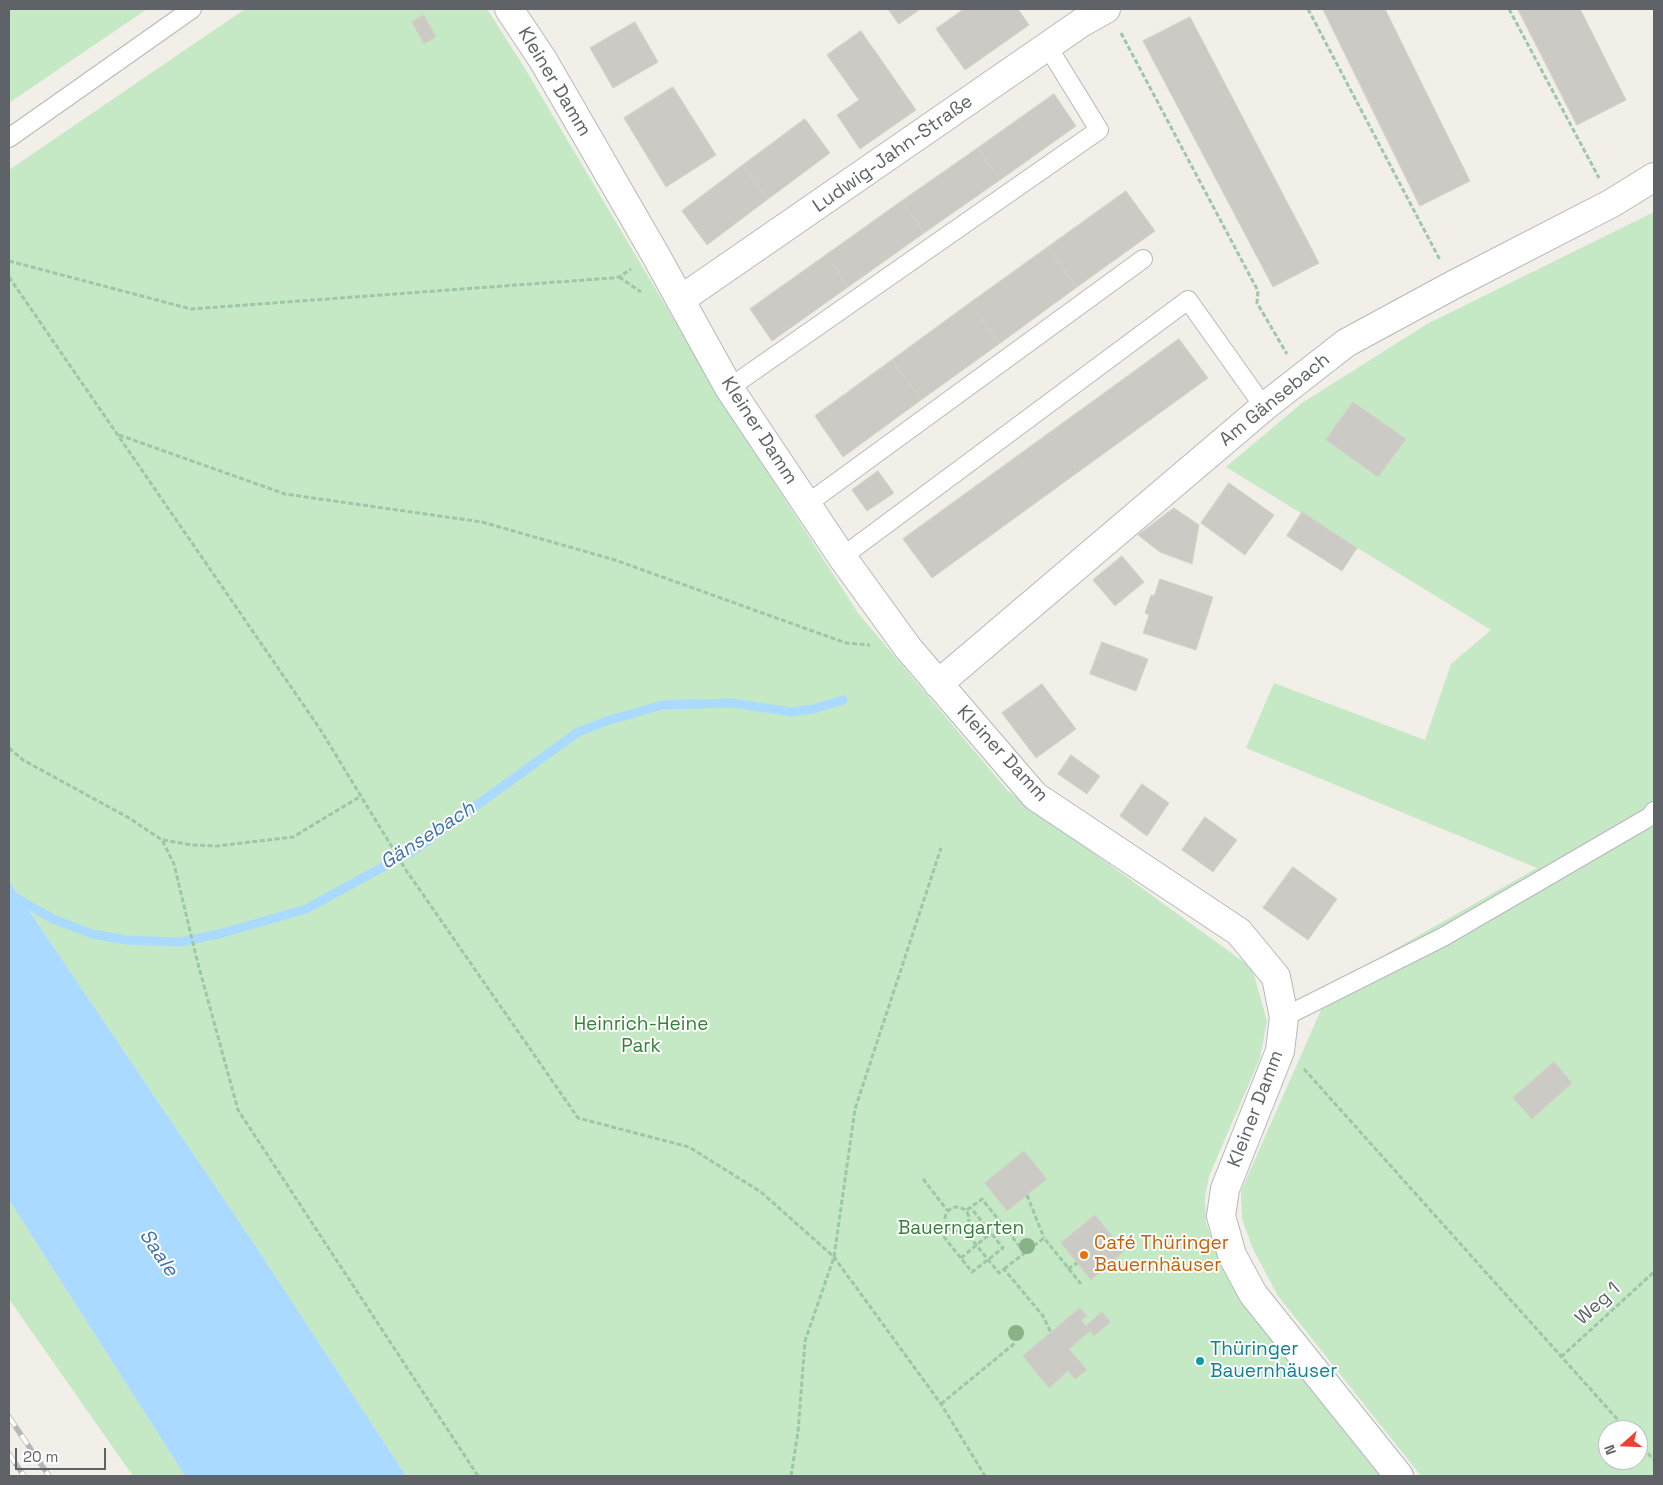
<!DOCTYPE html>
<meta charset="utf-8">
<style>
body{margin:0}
#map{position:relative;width:1663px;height:1485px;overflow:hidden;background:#f1efe8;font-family:"Space Grotesk",sans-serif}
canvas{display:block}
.frame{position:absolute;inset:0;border:10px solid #5f6368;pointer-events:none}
.north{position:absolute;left:1598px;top:1420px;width:50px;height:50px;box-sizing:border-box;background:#fff;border:1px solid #bfc1c3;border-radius:50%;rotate:250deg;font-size:14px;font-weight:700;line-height:20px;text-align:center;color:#5f6368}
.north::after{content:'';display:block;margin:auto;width:18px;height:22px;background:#ea4335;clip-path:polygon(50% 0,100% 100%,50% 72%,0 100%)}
.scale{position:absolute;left:15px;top:1448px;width:91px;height:22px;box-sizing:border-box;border:2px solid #5f6368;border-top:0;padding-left:6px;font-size:15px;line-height:18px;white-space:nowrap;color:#5f6368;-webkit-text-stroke:4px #fff;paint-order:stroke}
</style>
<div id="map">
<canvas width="1663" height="1485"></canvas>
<div class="frame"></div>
<div class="north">N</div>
<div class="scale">20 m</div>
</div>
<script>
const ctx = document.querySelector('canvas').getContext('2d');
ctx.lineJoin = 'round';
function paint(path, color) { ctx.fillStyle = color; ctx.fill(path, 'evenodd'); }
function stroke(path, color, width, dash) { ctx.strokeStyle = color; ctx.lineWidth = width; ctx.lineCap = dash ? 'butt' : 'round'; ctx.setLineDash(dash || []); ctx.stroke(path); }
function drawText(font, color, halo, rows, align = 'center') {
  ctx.font = font + ' "Space Grotesk",sans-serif'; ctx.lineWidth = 4; ctx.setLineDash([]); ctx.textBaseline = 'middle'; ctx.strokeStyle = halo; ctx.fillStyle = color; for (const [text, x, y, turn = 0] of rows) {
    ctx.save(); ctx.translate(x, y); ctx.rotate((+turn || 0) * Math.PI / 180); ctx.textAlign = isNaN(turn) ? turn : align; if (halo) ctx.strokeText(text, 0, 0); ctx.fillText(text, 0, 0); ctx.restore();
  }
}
paint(new Path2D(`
 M9,9h138l-138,94z
 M245,9h242l37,58 204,344 130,202 150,178 244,177 15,53 -7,37 -51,118 -4,21 1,25 13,37 25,41 146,176h-984l-149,-228 -248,-367v-711z
 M1654,212v1264h-233l-143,-180 -25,-47 -11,-30 -1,-28 91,-206 205,-117 -291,-120 28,-65 151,57 26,-76 40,-34 -265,-163 76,-64 125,-79zM1608,1430h30v30h-30z
 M9,1200l176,276h-52l-124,-177z`), '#c5e8c5');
paint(new Path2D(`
 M9,881l248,367 149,228h-221l-176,-276z`), '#aadaff');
stroke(new Path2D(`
 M9,894l44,25 39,15 34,6 54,2 39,-8 87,-25 110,-60 162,-117 29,-11 55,-16 70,-2 60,9 21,-3 30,-9`), '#aadaff', 9);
const building = new Path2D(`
 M888,9h30l1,1 -20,14z
 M964,9h54l11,16 -64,45 -29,-41z
 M1323,9h62l85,172 -50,25z
 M1518,9h62l46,91 -49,25z
 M424,15l12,22 -12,7 -12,-22z
 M1190,17l129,246 -46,24 -130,-246z
 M635,22l23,40 -45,26 -23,-40z
 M861,31l55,79 -56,39 -23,-34 22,-15 -32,-45z
 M673,87l43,68 -50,32 -42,-69z
 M1054,94l22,32 -76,54 -22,-32z
 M805,119l25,34 -62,46 -25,-34z
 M978,148l22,32 -76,53 -22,-32z
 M743,165l25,34 -61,46 -25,-34z
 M1126,191l29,40 -78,56 -29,-40z
 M902,201l22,32 -76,54 -22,-32z
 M1048,247l29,40 -78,57 -29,-41z
 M826,255l22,32 -76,54 -22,-32z
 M970,303l29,41 -78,56 -29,-40z
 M1179,339l29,39 -276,200 -29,-39z
 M892,360l29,40 -78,57 -28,-41z
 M1353,402l53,37 -28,38 -52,-37z
 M878,471l16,22 -27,18 -15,-21z
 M1229,483l45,32 -29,40 -44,-32z
 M1174,508l25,17 -7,39 -32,-12 -22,-17z
 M1302,512l55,36 -15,23 -55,-35z
 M1122,556l22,26 -29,24 -22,-26z
 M1160,579l53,18 -17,53 -53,-17 6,-18 -4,-2 6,-18 3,1z
 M1102,642l46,17 -12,32 -46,-17z
 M1042,684l34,45 -40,29 -34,-45z
 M1071,755l29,21 -13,18 -29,-20z
 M1142,784l27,19 -22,33 -27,-20z
 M1205,817l32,23 -24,32 -31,-22z
 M1293,867l44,32 -29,41 -45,-32z
 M1554,1062l18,21 -40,36 -19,-21z
 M1024,1151l23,28 -40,32 -22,-28z
 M1095,1215l29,36 -33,29 -30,-37z
 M1080,1308l7,8 -6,4 9,11 -21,18 18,21 -12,9 -7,-8 -19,17 -26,-32z
 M1102,1312l9,10 -17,14 -8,-10z`);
paint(building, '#cccac5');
stroke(building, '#d6d1c6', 1);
const lane = new Path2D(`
 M9,138l183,-129
 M729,388l370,-258 -51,-83
 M807,504l336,-245
 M842,557l346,-257 76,107
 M1284,1017l159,-80 208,-121 3,-5`);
const street = new Path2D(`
 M509,9l34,51 112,194 74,134 113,169 66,91 127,148 204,136 37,45 8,40 -4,34 -55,138 -4,27 11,39 21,39 146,182
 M680,300l401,-277 25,-14
 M938,684l326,-277 82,-64 107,-58 159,-82 42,-26`);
stroke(lane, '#b5b8bc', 20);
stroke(street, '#b5b8bc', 30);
stroke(new Path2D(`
 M1308,9l132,251
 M1509,9l90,169
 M1121,33l137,258 -1,12 30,51
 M9,261l182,48 421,-31 7,-1 12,-8
 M9,277l311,452 86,141 172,248 111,29 72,45 73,65 107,147 44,72
 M619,277l22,15
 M119,435l166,59 197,28 133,38 231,83 24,2
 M9,748l14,12 106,58 33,22 12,24 23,96 41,150 240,366
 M163,840l29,5 25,1 76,-9 68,-41
 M1304,1069l323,361
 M923,1179l24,31
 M1027,1195l17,43
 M945 1219a12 12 0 1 1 24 0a12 12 0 1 1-24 0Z
 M967,1210l15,-11 43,54
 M948,1227l-8,5 32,40 31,-24 -32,-40
 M964,1230l35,43 5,-4 39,47 8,17
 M961,1258l30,-25
 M1004,1269l40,-31 37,46
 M1068,1269l9,-6
 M1561,1357l93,-85
 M941,1404l74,-61
 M1638,1442l16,18
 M791,1476l7,-44 7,-91 29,-84 21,-148 86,-261`), '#9cc7a9', 3, [5, 2.5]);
stroke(lane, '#fff', 18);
stroke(street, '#fff', 28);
const rail = new Path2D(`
 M9,1417l40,59
 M9,1454l15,22`);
stroke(rail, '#b6b7b8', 5.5);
stroke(rail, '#fff', 4, [11]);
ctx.fillStyle = '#89b387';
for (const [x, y] of [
 [1027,1246],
 [1016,1333]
]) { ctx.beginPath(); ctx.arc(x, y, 8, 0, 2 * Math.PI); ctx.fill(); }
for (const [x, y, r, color] of [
 [1084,1255,5,"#e8710a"],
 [1200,1361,5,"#0f9aa8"]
]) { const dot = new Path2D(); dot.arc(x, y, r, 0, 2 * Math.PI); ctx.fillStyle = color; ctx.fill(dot); stroke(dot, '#fff', 2); }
drawText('19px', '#5f6368', '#fff', [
 ["Kleiner Damm",554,82,59],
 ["Ludwig-Jahn-Straße",893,154,-35],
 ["Am Gänsebach",1275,400,-39],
 ["Kleiner Damm",759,431,57],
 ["Kleiner Damm",1002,754,47],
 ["Kleiner Damm",1256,1109,-69],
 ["Weg 1",1598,1304,-42]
]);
drawText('19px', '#348238', '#fff', [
 ["Heinrich-Heine",641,1025],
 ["Park",641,1047],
 ["Bauerngarten",961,1229]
]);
drawText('19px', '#c56008', '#fff', [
 ["Café Thüringer",1094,1244],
 ["Bauernhäuser",1094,1266]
], 'left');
drawText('19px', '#0d838f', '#fff', [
 ["Thüringer",1210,1350],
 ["Bauernhäuser",1210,1372]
], 'left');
drawText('italic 20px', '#4174aa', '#fff', [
 ["Gänsebach",428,836,-33],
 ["Saale",158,1253,56]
]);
</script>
